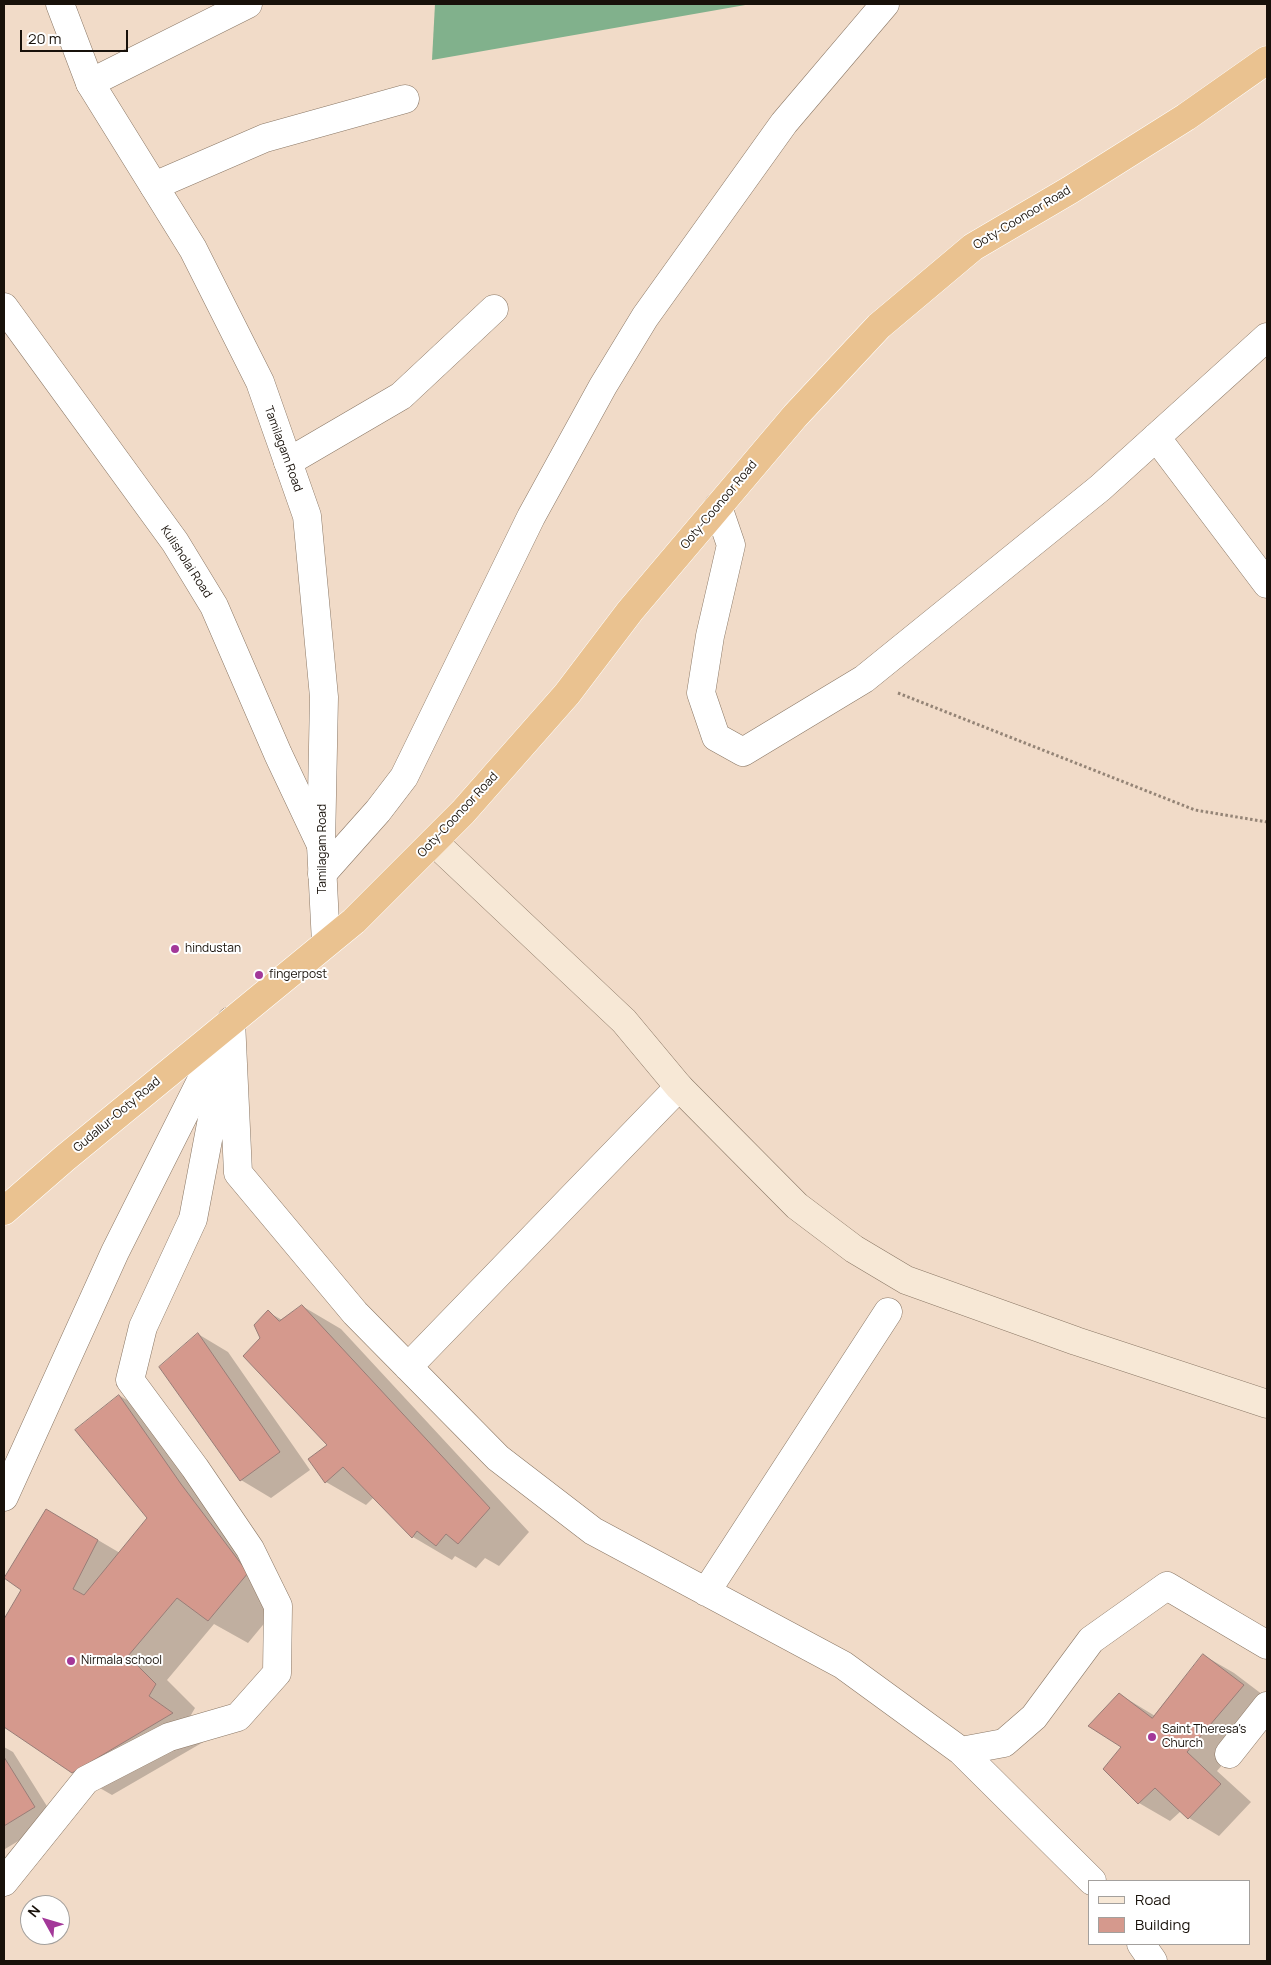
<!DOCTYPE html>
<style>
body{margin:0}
#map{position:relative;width:1271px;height:1965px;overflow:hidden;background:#f1dbc8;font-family:Manrope,sans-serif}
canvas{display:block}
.frame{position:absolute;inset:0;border:5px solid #18110a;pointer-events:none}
.legend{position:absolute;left:1088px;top:1880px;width:162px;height:65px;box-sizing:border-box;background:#fff;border:1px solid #a3a09d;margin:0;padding:6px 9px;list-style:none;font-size:15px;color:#18110a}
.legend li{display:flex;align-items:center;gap:10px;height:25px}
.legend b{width:25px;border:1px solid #a3a09d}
.north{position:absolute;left:20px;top:1895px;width:50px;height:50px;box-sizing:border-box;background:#fff;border:1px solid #a3a09d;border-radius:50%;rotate:309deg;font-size:14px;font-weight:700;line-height:20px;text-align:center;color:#18110a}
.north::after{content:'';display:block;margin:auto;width:18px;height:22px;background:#a33899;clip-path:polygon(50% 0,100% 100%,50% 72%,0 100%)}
.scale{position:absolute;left:20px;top:30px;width:108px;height:22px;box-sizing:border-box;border:2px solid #18110a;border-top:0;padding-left:6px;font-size:15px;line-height:18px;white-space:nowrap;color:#18110a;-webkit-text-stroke:4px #fff;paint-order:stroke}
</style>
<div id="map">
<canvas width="1271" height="1965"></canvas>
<div class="frame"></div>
<ul class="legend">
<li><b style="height:6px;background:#f7e8d6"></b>Road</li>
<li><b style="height:14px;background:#d5998d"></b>Building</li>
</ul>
<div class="north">N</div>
<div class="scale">20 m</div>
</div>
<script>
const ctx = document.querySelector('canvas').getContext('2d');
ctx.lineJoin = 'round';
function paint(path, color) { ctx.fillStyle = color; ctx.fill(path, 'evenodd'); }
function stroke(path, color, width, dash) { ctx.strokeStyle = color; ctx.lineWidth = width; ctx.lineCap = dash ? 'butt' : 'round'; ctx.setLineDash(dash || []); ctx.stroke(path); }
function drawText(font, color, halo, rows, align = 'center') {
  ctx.font = font + ' Manrope,sans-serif'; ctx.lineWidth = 4; ctx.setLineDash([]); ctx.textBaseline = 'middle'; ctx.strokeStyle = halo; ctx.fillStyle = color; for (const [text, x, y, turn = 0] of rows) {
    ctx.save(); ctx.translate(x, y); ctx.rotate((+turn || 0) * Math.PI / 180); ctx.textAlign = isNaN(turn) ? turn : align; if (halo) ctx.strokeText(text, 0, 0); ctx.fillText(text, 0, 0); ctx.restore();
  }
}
paint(new Path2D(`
 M435,4h316l-319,56z`), '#81b18c');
paint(new Path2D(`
 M302,1306l39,23 188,203 -30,34 -14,-8 -9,10 -21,-12 -3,4 -39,-23 -39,-40 -8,8 -40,-23 3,-37 -68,-106 7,-27 14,8z
 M198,1334l30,18 82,118 -39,28 -30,-18z
 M120,1396l39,23 128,177 -39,47 -34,-19 -47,56 28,28 -7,12 24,17 -100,58 -40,-23 -68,-46v-105l19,-31 63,-57 34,20 29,-35z
 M1203,1655l31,18 33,25v14l-50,59 34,31 -32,34 -30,-18 -8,-7 -11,10 -31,-18 -35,-35 19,-21 -4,-53 36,22z
 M4,1747l9,5 42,67 -50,30z`), '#0003');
const building = new Path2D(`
 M302,1305l188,203 -32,36 -12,-10 -10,12 -19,-15 -5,7 -69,-71 -18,16 -17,-24 19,-14 -84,-89 17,-18 -6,-13 14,-15 11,11z
 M198,1333l82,119 -40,29 -81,-114z
 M119,1395l62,89 67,89 -40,48 -31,-23 -49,58 28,28 -7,12 24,17 -101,60 -68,-46v-108l17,-29 -17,-12 42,-69 52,31 -25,49 11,6 63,-77 -72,-88z
 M1203,1654l41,31 -57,67 34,32 -33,35 -33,-31 -17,16 -35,-35 18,-22 -33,-21 31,-33 33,25z
 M4,1757l31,50 -31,19z`);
paint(building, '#d5998d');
stroke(building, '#987d77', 1);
const minor = new Path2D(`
 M90,83l158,-79
 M154,186l111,-48 140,-39
 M4,307l171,235 39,64 64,148 43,91
 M1156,437l111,147
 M288,462l113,-66 93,-87
 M718,507l13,38 -21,91 -9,57 15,44 27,15 121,-73 236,-191 167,-151
 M322,874l56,-63 26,-34 127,-260 72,-131 42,-69 139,-194 101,-119
 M231,1021l7,152 117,140 143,145 95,73 250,134 118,86 131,130
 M408,1367l271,-280
 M706,1592l182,-280
 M961,1751l43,-8 30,-26 57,-77 76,-54 100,59
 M1229,1754l38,-48
 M4,1882l82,-102 83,-43 69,-20 39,-44 1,-67 -28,-57 -55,-81 -65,-88 13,-53 50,-108 29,-153
 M1141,1944l12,17`);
const tertiary = new Path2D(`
 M60,4l30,79 103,166 67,133 47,134 17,181 -3,148 5,98
 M4,1497l111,-245 116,-231`);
const secondary = new Path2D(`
 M434,842l190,179 55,66 118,119 57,43 52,31 170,61 191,63`);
const trunk = new Path2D(`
 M4,1211l61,-53 289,-237 109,-109 104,-118 63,-83 165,-195 84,-90 94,-79 97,-57 116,-73 81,-57`);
stroke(minor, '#8a7765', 29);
stroke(tertiary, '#8a7765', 29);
stroke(secondary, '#8a7765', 29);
stroke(trunk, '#fff', 29);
stroke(new Path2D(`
 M898,693l297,117 72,12`), '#948476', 3, [2.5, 2.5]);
stroke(minor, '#fff', 28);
stroke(tertiary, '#fff', 28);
stroke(secondary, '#f7e8d6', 28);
stroke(trunk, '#eac290', 28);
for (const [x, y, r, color] of [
 [175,949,5,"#a33899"],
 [259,975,5,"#a33899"],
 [71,1661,5,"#a33899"],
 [1152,1737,5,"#a33899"]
]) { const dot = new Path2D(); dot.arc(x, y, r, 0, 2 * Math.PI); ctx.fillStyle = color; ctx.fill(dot); stroke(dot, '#fff', 2); }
drawText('12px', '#18110a', '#fff', [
 ["Ooty-Coonoor Road",1022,218,-31],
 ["Tamilagam Road",283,449,70],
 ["Ooty-Coonoor Road",719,505,-50],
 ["Kulisholai Road",186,562,57],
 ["Ooty-Coonoor Road",458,815,-47],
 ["Tamilagam Road",323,849,-90],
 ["Gudallur-Ooty Road",117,1115,-40]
]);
drawText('12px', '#18110a', '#fff', [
 ["hindustan",185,949],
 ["fingerpost",269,975],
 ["Nirmala school",81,1661],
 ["Saint Theresa's",1162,1730],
 ["Church",1162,1744]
], 'left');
</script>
